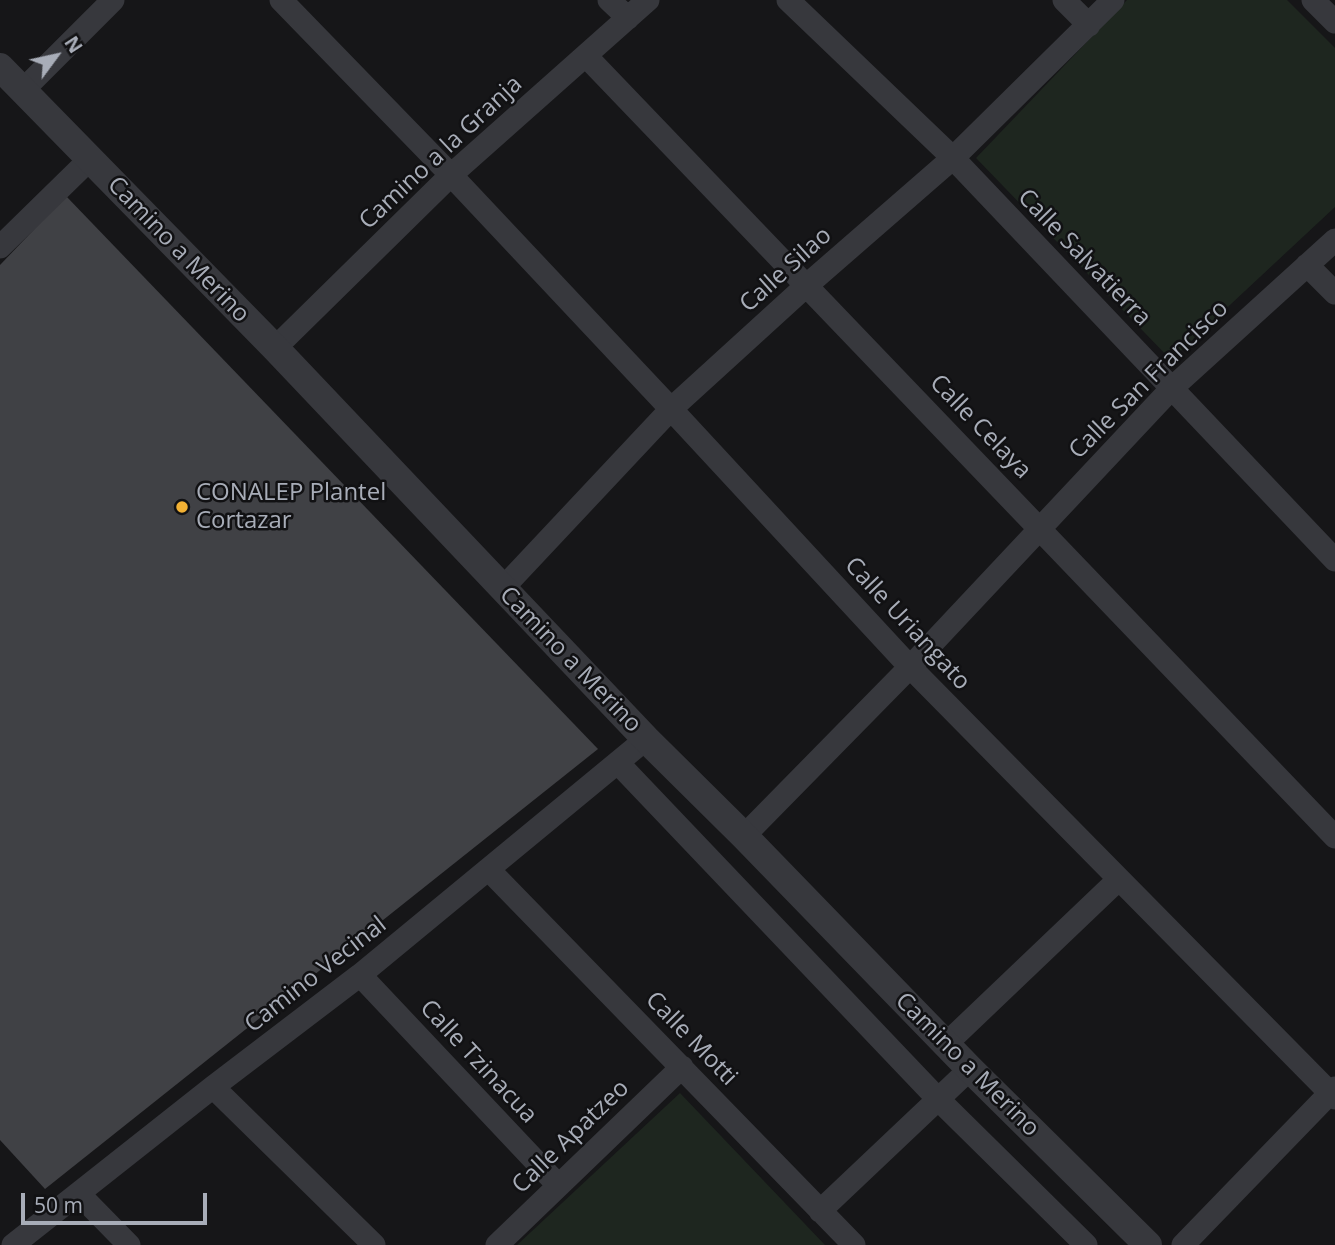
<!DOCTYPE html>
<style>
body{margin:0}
#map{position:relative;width:1335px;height:1245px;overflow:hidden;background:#161618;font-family:"Open Sans",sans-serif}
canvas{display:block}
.north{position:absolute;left:21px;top:21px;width:70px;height:70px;-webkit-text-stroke:5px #111113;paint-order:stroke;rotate:57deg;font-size:19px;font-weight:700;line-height:28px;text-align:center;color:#a8adb8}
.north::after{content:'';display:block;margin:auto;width:24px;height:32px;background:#a8adb8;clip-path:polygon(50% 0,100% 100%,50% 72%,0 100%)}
.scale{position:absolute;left:21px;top:1193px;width:186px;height:32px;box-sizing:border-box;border:4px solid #a8adb8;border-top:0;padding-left:9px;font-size:21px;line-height:24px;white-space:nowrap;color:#a8adb8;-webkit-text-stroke:5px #111113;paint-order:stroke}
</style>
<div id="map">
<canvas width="1335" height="1245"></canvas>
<div class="north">N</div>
<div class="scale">50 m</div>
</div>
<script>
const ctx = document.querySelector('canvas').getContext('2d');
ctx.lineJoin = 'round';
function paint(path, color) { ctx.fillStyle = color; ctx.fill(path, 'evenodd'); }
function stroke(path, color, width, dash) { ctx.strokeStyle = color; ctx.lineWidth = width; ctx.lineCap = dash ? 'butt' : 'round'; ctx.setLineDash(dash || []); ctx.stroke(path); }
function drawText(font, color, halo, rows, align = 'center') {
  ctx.font = font + ' "Open Sans",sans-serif'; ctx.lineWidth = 5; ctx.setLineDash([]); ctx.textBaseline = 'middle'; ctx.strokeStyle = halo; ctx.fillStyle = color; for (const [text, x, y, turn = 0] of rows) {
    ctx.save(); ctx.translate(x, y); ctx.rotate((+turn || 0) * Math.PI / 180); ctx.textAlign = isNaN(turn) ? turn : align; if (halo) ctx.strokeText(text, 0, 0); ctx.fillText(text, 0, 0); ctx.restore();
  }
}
paint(new Path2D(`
 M1127,0h160l48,48v159l-164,153 -195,-202z
 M680,1093l145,152h-308z`), '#1e261f');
paint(new Path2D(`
 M66,196l532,553 -553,440 -45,-49v-875z`), '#404145');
stroke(new Path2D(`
 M281,0l170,175 220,234 239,258 425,431
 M609,0l19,18
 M788,0l165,158 382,402
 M1064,0l25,25
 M1313,0l22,22
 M586,56l749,781
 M23,90l90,-90
 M0,247l89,-87
 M1307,265l28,28
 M275,348l176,-173 197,-175
 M502,589l169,-180 135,-123 147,-128 160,-158
 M618,763l320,336 148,146
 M744,836l166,-169 262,-279 163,-148
 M489,870l365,375
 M360,975l198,210
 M946,1044l173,-165
 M213,1087l161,158
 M79,1194l50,51
 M820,1211l150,-142
 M13,1245l200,-158 147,-112 286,-236
 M497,1245l185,-178
 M1183,1245l152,-157`), '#37383d', 23);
stroke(new Path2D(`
 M0,67l275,281 371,391 98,97 226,233 178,176`), '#37383d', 28);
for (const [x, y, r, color] of [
 [182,507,7,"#f2b134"]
]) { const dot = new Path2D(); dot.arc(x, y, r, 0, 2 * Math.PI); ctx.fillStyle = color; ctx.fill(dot); stroke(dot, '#111113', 2.5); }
drawText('24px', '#a8adb8', '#111113', [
 ["Camino a la Granja",441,153,-43],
 ["Camino a Merino",178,250,46],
 ["Calle Salvatierra",1084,258,46],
 ["Calle Silao",786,270,-42],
 ["Calle San Francisco",1149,380,-45],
 ["Calle Celaya",980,427,46],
 ["Calle Uriangato",907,624,47],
 ["Camino a Merino",570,660,46],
 ["Camino Vecinal",316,975,-38],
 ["Calle Motti",691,1039,46],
 ["Calle Tzinacua",478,1062,47],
 ["Camino a Merino",967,1065,45],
 ["Calle Apatzeo",571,1137,-44]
]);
drawText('24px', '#a8adb8', '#111113', [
 ["CONALEP Plantel",196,493],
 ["Cortazar",196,521]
], 'left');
</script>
